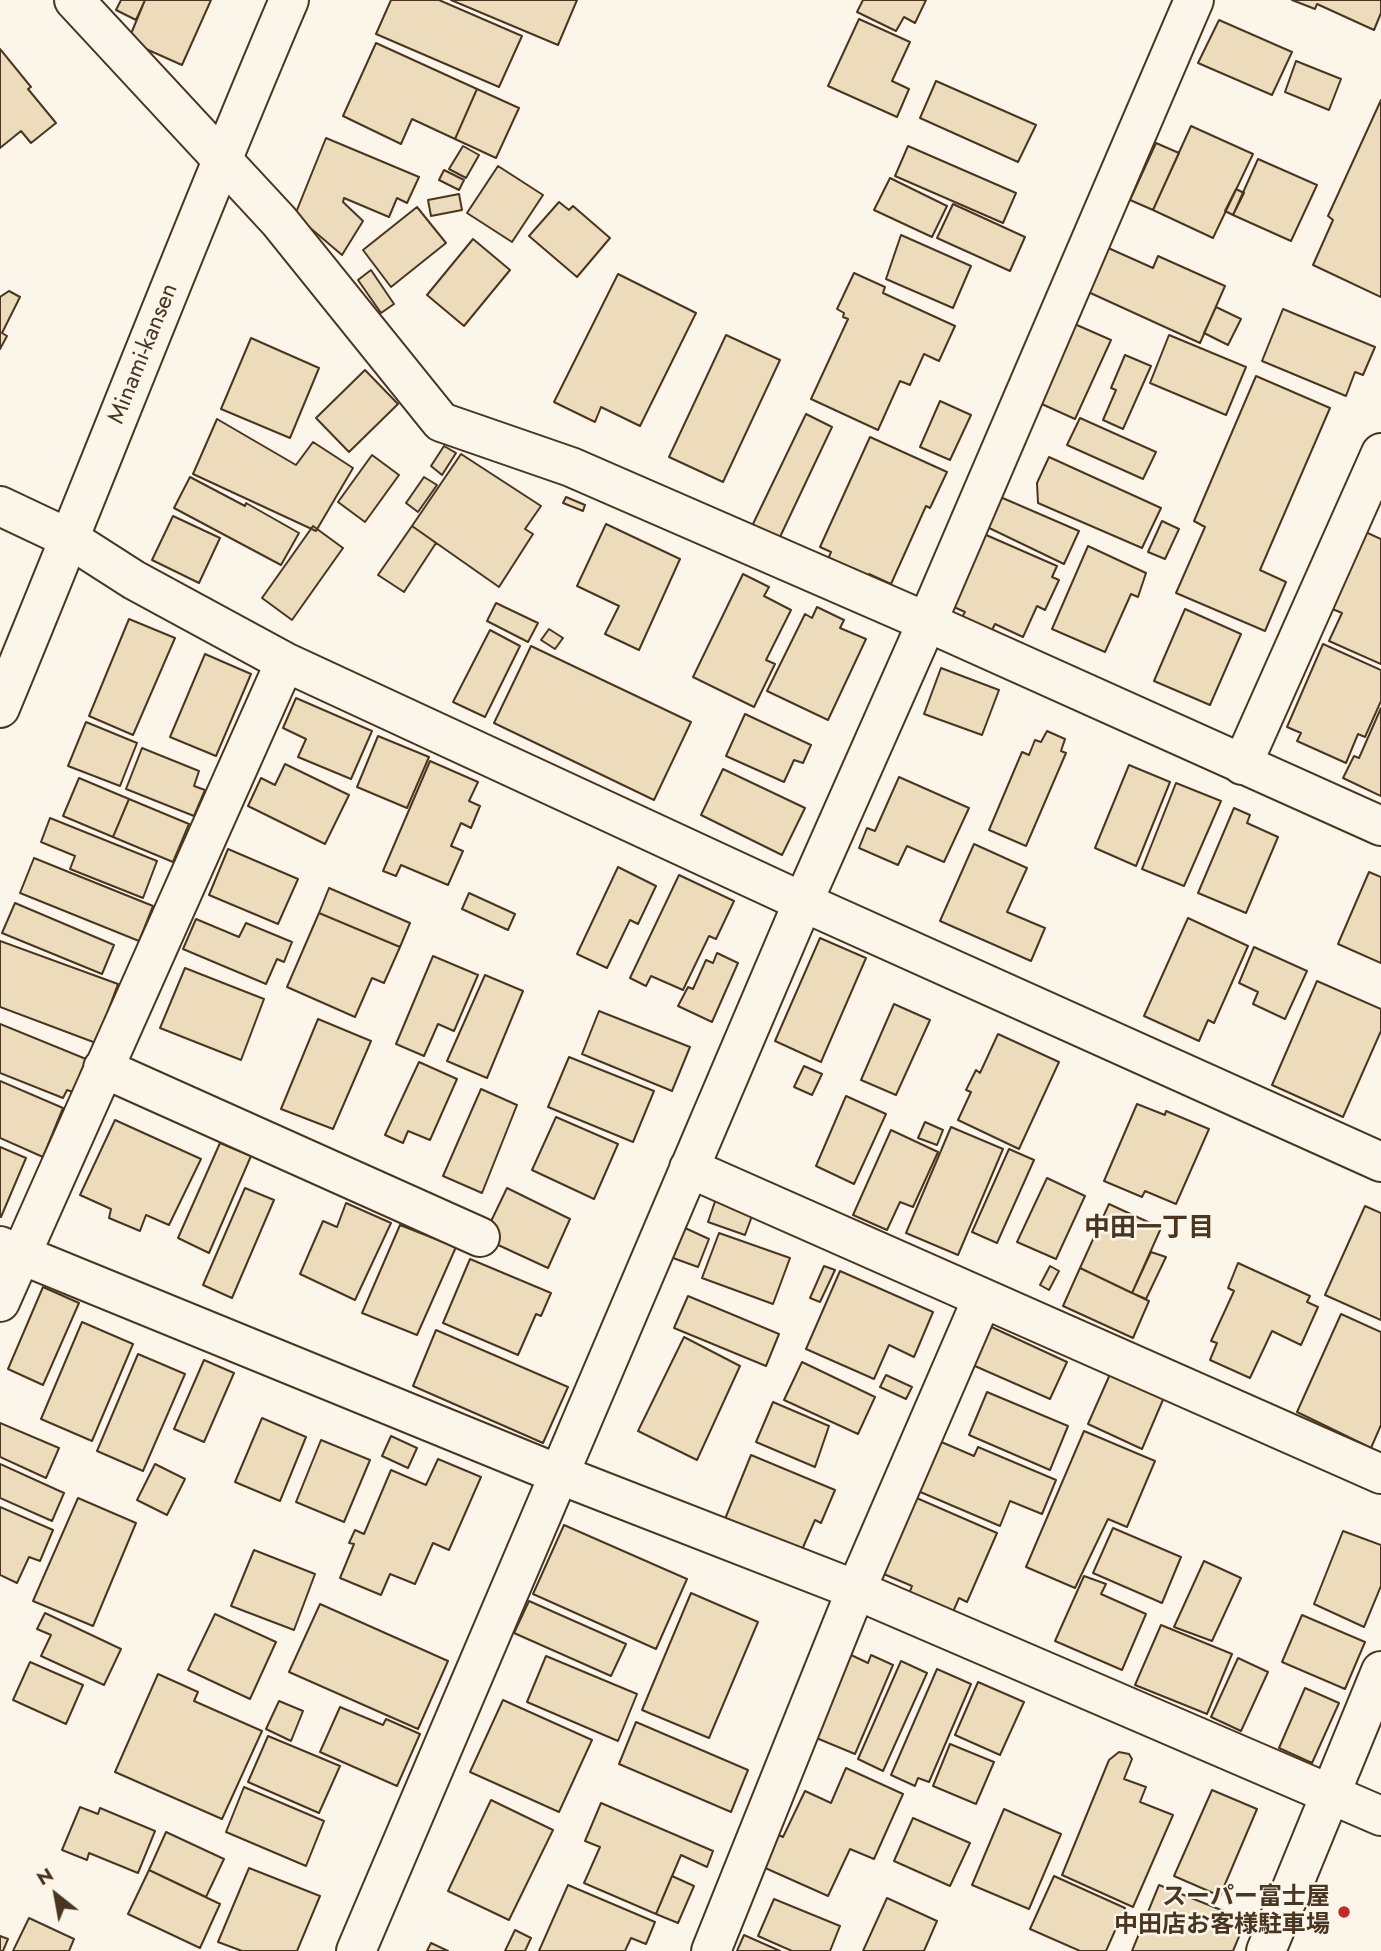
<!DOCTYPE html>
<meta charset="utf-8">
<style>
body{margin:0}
#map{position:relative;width:1381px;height:1951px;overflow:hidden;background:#fbf6e9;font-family:Jost,sans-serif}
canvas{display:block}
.north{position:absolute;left:21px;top:1860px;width:70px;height:70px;-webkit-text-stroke:5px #fbf6e9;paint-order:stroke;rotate:329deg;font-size:19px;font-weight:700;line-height:28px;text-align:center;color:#4a3520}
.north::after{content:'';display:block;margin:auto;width:24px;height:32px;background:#4a3520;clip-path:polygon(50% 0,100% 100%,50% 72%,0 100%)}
</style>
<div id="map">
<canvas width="1381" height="1951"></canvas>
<div class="north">N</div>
</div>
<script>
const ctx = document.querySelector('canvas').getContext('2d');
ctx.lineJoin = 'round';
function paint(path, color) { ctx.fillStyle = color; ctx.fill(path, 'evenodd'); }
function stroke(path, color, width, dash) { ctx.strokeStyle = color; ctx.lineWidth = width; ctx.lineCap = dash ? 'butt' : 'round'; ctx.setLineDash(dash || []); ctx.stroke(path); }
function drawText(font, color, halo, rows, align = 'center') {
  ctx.font = font + ' Jost,"Noto Sans JP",sans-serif'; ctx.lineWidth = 5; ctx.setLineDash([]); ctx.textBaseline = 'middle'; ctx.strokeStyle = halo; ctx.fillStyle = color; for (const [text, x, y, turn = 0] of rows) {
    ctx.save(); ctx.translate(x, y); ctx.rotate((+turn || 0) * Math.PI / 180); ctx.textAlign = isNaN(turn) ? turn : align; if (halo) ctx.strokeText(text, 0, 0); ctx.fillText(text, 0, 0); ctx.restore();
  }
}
const building = new Path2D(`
 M121,0h24l-9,20 -20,-10z
 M145,0h66l-29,65 -54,-24z
 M391,0h48l83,36 -23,51 -123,-53z
 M451,0h126l-19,45z
 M863,0h63l-11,23 -11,-6 -8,14 -39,-19z
 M1292,0h89v13l-7,17 -57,-26 -2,5z
 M859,19l51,23 -18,39 17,8 -12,28 -69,-31z
 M1219,20l73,32 -20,43 -74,-32z
 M376,43l101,46 -22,50 -43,-20 -11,25 -58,-28z
 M0,49l31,38 -3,2 28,34 -25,20 -10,-12 -21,17z
 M1296,61l45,18 -12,31 -44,-18z
 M936,81l100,44 -18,37 -98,-44z
 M477,89l42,19 -23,50 -41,-19z
 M1381,100v197l-68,-32 20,-45 -5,-4z
 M1191,126l62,28 -40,84 -60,-28z
 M326,138l93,39 -12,26 -10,-5 -8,19 -45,-19 -1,4 20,19 -21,34 -47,-40z
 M1156,143l23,10 -26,57 -23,-10z
 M463,146l16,9 -13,23 -17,-9z
 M908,146l108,47 -13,30 -108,-47z
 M1258,159l59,26 -26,56 -58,-26z
 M498,166l45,29 -31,47 -45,-29z
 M444,170l20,10 -5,10 -20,-10z
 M890,178l57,28 -15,31 -58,-27z
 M1236,189l8,4 -11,22 -8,-4z
 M459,194l3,16 -31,6 -3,-16z
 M559,202l10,8 4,-4 37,32 -33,39 -48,-41z
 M953,204l72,33 -15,34 -73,-33z
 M417,207l29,36 -55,44 -28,-37z
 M901,235l70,31 -18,42 -67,-29z
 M473,239l37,31 -46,56 -37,-31z
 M1106,247l47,21 5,-12 67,30 -25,57 -114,-52z
 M371,270l23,34 -13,9 -23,-33z
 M854,273l31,14 -2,6 72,33 -16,35 -15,-7 -14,31 -10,-4 -22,49 -67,-31 37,-80 -5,-2 1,-4 -7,-4z
 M618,274l78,39 -56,113 -39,-19 -6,15 -41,-20z
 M9,291l11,6 -18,36 5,3 -7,13v-52z
 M1216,307l25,12 -13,26 -24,-12z
 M1283,309l92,38 -12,28 -8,-3 -9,24 -84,-35z
 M1070,322l41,18 -36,79 -40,-18z
 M726,335l54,25 -57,122 -54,-25z
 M1169,335l77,32 -20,48 -76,-32z
 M251,338l68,30 -29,70 -69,-29z
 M1125,355l26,11 -28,63 -20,-9 13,-30 -5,-2z
 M365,370l33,34 -49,48 -33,-34z
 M1256,376l74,32 -70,162 26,12 -21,49 -89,-38 29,-66 -11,-6z
 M940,401l31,14 -21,45 -30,-13z
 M806,414l26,13 -53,112 -27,-13z
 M1080,418l76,34 -13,27 -76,-34z
 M217,419l79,46 17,-23 40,26 -37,63 -123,-57z
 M870,437l77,35 -17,36 -4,-2 -35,78 -22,-10 -3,9 -40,-19 5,-12 -11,-5z
 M444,446l12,7 -14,22 -11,-9z
 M461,454l80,52 -16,23 8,5 -34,53 -87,-61z
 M372,455l27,20 -34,47 -27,-20z
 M1049,457l112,51 -19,40 -104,-45 -1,-20z
 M190,477l55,29 1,-3 53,30 -18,32 -107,-57z
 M424,477l13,8 -19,27 -12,-9z
 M998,496l81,35 -15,33 -79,-38z
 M566,497l19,8 -2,6 -20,-8z
 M173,516l47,22 -21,45 -47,-23z
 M1162,521l17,8 -14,30 -17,-7z
 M606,524l74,35 -41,91 -34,-16 14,-28 -42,-20z
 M313,526l30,22 -51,72 -30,-22z
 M412,526l24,17 -32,49 -26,-17z
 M1361,530l20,9v125l-52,-23 13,-28 -12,-5z
 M977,531l80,35 -5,11 7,3 -14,30 -8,-4 -14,31 -28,-13 -3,6 -30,-13 3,-5 -20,-9z
 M1088,546l58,27 -8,24 -7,-3 -26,58 -53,-23z
 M743,574l26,13 -5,9 27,14 -25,50 9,4 -21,43 -61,-30z
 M496,603l42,20 -10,19 -41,-21z
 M817,607l27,13 -4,8 26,11 -38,81 -61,-29 38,-77 7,4z
 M1185,609l56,25 -31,71 -56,-24z
 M129,619l46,19 -42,97 -44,-19z
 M549,629l14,9 -8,11 -14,-9z
 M490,630l30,16 -35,71 -32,-15z
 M1323,644l58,26v31l-16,36 -7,-3 -12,29 -49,-22 4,-8 -14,-6z
 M531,646l160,76 -37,78 -160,-77z
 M205,654l46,20 -35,82 -46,-19z
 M941,668l58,22 -17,45 -58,-21z
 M296,698l76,33 -21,48 -53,-22 8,-18 -23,-11z
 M1381,708v88l-38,-18 11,-22 5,2z
 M745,714l66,31 -8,18 -9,-3 -10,22 -58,-26z
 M86,722l51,21 -17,43 -52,-20z
 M1047,731l18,8 -4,12 5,2 -40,93 -37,-16 33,-78 7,3 6,-15 6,2z
 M378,736l51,21 -22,51 -50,-21z
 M142,748l57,23 -5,15 11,4 -11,26 -68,-27z
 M430,761l48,21 -9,19 11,5 -9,22 -10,-5 -10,23 12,5 -15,34 -47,-20 -5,11 -13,-5z
 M285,764l64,31 -24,49 -77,-38 13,-28 14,7z
 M1129,765l41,17 -34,84 -41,-18z
 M723,769l82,39 -23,47 -81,-40z
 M899,777l70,31 -25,54 -37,-16 -9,19 -39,-17 8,-20 8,3z
 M79,778l50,21 -16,38 -50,-21z
 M1176,783l45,18 -37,85 -42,-17z
 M129,799l60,25 -16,38 -60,-25z
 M1234,808l16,7 -3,8 31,14 -32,76 -48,-20z
 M50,818l107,43 -14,37 -73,-29 5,-13 -34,-14z
 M974,844l53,24 -20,44 38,16 -14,33 -91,-40z
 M228,849l70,30 -20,45 -69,-29z
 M34,858l119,48 -14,35 -119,-48z
 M618,867l38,19 -18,38 -8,-4 -23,48 -30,-14z
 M1369,872l12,5v86l-43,-19z
 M679,875l55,26 -18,38 -7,-3 -26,54 -32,-14 -5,10 -16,-8z
 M329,888l81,35 -10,24 -81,-34z
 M469,893l46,21 -7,16 -46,-21z
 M15,903l99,42 -12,29 -100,-41z
 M319,913l81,34 -16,36 -12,-5 -17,39 -68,-30z
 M1188,918l60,28 -34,77 -6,-3 -9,21 -55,-25z
 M196,919l43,18 7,-14 46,19 -8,20 -7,-3 -11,25 -83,-35z
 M820,938l46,20 -45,104 -46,-21z
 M0,941l118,43 -22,59 -96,-36z
 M1254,947l53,24 -22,48 -32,-15 5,-12 -19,-9z
 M717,953l21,10 -26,59 -34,-16 10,-19 5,2 13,-29 7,3z
 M433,956l45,19 -24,56 -16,-7 -14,32 -28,-12z
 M185,968l79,31 -23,61 -81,-32z
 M485,975l38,16 -36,87 -40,-17z
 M1317,981l64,28v22l-38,86 -71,-32z
 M894,1004l36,16 -34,75 -35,-15z
 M599,1011l91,36 -18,44 -90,-37z
 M318,1019l53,22 -38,88 -52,-20z
 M0,1024l86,35 -13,33 -6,-2 -4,8 -63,-25z
 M998,1034l61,28 -40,87 -61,-29 13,-28 -5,-2 10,-20 4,3z
 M569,1057l85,34 -21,51 -85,-35z
 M419,1062l38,17 -27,61 -22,-9 -5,12 -18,-8z
 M804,1066l18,8 -10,21 -18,-8z
 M0,1081l63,27 -20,49 -43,-19z
 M481,1089l36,16 -35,88 -39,-17z
 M846,1096l40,18 -32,70 -38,-18z
 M1137,1104l28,11 1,-4 43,18 -33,75 -31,-13 -3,6 -38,-16z
 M556,1117l62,27 -24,55 -62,-29z
 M115,1120l86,39 -32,66 -23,-10 -6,16 -31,-13 2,-9 -31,-14z
 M925,1122l18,8 -6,15 -19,-7z
 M951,1127l52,22 -45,106 -52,-22z
 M891,1130l47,22 -25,55 -13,-5 -13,28 -34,-15z
 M220,1143l31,13 -42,97 -31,-15z
 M0,1147l26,11 -25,59h-1z
 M1009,1149l25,11 -37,83 -25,-11z
 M1047,1178l38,18 -29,63 -39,-17z
 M721,1184l38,13 -14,38 -37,-13z
 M245,1188l29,12 -42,98 -29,-13z
 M507,1188l63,31 -22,49 -65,-30z
 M346,1203l45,20 -36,77 -55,-26 23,-53 14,6z
 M1109,1204l52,24 -29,65 -52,-25z
 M1365,1206l16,7v107l-56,-25z
 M400,1225l56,22 -39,88 -55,-22z
 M685,1228l24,11 -11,28 -25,-9z
 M719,1233l71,25 -17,46 -71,-26z
 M1151,1252l15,5 -20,42 -14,-6z
 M470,1259l81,34 -10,23 -5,-2 -18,41 -75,-32z
 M1238,1263l72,33 -3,6 11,5 -17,38 -29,-14 -22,47 -40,-18 7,-17 -6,-2 23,-50 -6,-3z
 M824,1266l11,4 -15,32 -10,-4z
 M1050,1266l9,5 -10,19 -9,-5z
 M1080,1268l69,33 -16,37 -70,-32z
 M840,1271l93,41 -19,45 -25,-12 -15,34 -68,-30z
 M43,1287l36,16 -36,82 -35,-16z
 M688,1296l91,38 -13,32 -92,-38z
 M1341,1314l40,18v93l-10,23 -74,-36z
 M82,1322l51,22 -41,97 -51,-22z
 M985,1324l82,38 -17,37 -82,-36z
 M436,1330l132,57 -25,56 -130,-57z
 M684,1337l56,29 -43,94 -59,-29z
 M138,1354l47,20 -42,97 -46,-20z
 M204,1360l30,13 -30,69 -30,-13z
 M802,1362l73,35 -17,37 -74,-34z
 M1111,1372l54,23 -23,54 -54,-25z
 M886,1375l26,12 -6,12 -26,-12z
 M987,1392l81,34 -18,44 -81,-35z
 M773,1402l56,24 -14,41 -59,-25z
 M262,1418l44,19 -26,64 -45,-19z
 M0,1423l59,25 -13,30 -46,-21z
 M1084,1431l71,30 -28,66 -19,-8 -33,69 -49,-21z
 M391,1436l26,12 -9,20 -26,-12z
 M932,1438l42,18 4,-9 78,33 -14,34 -32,-13 -10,25 -89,-38z
 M321,1440l49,20 -26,62 -48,-20z
 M751,1455l84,35 -14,33 -6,-3 -14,32 -76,-33z
 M438,1459l43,18 -32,73 -16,-7 -18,41 -25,-10 -9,21 -41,-17 14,-34 -5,-1 6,-13 9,4 27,-64 35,15z
 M0,1464l64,29 -12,28 -52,-23z
 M155,1464l30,15 -18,36 -30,-15z
 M912,1496l85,37 -30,69 -8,-4 -6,14 -44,-18 3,-8 -33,-14z
 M78,1498l58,25 -43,103 -60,-25z
 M0,1507l53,23 -13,31 -11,-4 -12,26 -17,-8z
 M564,1525l123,54 -31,70 -123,-55z
 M1113,1528l68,29 -19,46 -69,-30z
 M1343,1531l38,14v41l-17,41 -50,-23z
 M254,1550l61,24 -21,56 -63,-24z
 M1204,1561l37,17 -29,63 -38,-14z
 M1084,1576l22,8 -5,10 45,20 -24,56 -67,-29z
 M691,1593l67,29 -49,116 -67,-28z
 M529,1601l97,43 -15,32 -97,-43z
 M320,1604l128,57 -30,68 -129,-57z
 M45,1613l76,36 -17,36 -63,-29 10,-21 -14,-6z
 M215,1614l61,28 -26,57 -62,-29z
 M1302,1615l63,27 -20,47 -63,-27z
 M1161,1625l71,29 -25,60 -72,-29z
 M849,1654l19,9 3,-8 22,10 -38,89 -41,-17z
 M546,1656l91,38 -19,47 -91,-39z
 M1238,1658l30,14 -27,59 -30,-14z
 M901,1661l26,12 -44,98 -25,-12z
 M30,1662l53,23 -17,39 -53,-24z
 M937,1669l34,15 -42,98 -11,-4 -3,8 -24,-11z
 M158,1674l40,18 -4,9 68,30 -40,88 -107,-47z
 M978,1682l46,20 -24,53 -45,-20z
 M1305,1688l34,15 -27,60 -33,-15z
 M503,1700l89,40 -33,72 -89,-40z
 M279,1701l24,10 -12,30 -25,-12z
 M340,1707l43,18 3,-6 34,15 -23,52 -77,-34z
 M636,1722l112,48 -17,42 -112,-48z
 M268,1736l72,30 -21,47 -71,-31z
 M950,1744l44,18 -18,42 -43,-18z
 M1119,1752l10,2 3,5 -8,20 22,8 -6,15 33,13 -40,92 -71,-32 47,-115z
 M846,1768l57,26 -29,65 -24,-10 -22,47 -74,-33 14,-33 15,7 22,-46 26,12z
 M244,1787l80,34 -18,45 -80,-34z
 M1212,1790l45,19 -37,87 -46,-20z
 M491,1800l62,30 -44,90 -61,-29z
 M601,1803l112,48 -6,16 -26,-12 -25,59 -72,-31 16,-36 -15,-6z
 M80,1807l18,7 2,-6 55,23 -17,42 -49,-20 -2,7 -25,-10z
 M1004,1809l57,25 -32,75 -57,-24z
 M913,1818l57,25 -20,43 -56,-25z
 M166,1832l58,27 -18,38 -57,-27z
 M249,1868l71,28 -23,55h-55l-24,-9z
 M149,1870l71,34 -20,44 -72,-34z
 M672,1876l22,10 -16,37 -22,-9z
 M1054,1876l71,32 -19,43h-26l-50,-22z
 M568,1885l87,37 -9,22 -15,-6 -6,13h-86z
 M1159,1885l87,35 -13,31h-101z
 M887,1898l50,23 -13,30h-61z
 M774,1899l66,27 -10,25h-38l-34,-15z
 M29,1918l45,21 -5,12h-56z
 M515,1930l16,8 -6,13h-20z
 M744,1935l36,16h-43z
 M0,1936l8,3 -5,12h-3z
 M431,1943l17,8h-21z`);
paint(building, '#ecdcbc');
stroke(building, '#4a3520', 2);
const minor = new Path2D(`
 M74,0l205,221 162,201 130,45 356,155 454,204
 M0,506l70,33 64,41 151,82 518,240 578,260
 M1242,765l139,-312
 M103,1068l377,169
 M689,1168l692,306
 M0,1246l558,228 298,116 525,226
 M0,1302l285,-640
 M356,1951l447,-1049 124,-280 267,-622
 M711,1951l145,-361 126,-291
 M1266,1951l115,-280`);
const major = new Path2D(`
 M0,708c98,-236 189,-474 289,-708`);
stroke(minor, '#4a3520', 42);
stroke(major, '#4a3520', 42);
stroke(minor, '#fbf6e9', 38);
stroke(major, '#fbf6e9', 38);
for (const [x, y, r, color] of [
 [1344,1912,7,"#c62828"]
]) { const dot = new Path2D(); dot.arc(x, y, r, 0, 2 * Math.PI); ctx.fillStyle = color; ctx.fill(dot); stroke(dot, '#fbf6e9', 2.5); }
drawText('24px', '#4a3520', '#fbf6e9', [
 ["Minami-kansen",144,354,-68]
]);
drawText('bold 24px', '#4a3520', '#fbf6e9', [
 ["スーパー富士屋",1330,1898],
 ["中田店お客様駐車場",1330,1926]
], 'right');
drawText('bold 26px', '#4a3520', '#fbf6e9', [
 ["中田一丁目",1149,1230]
]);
</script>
